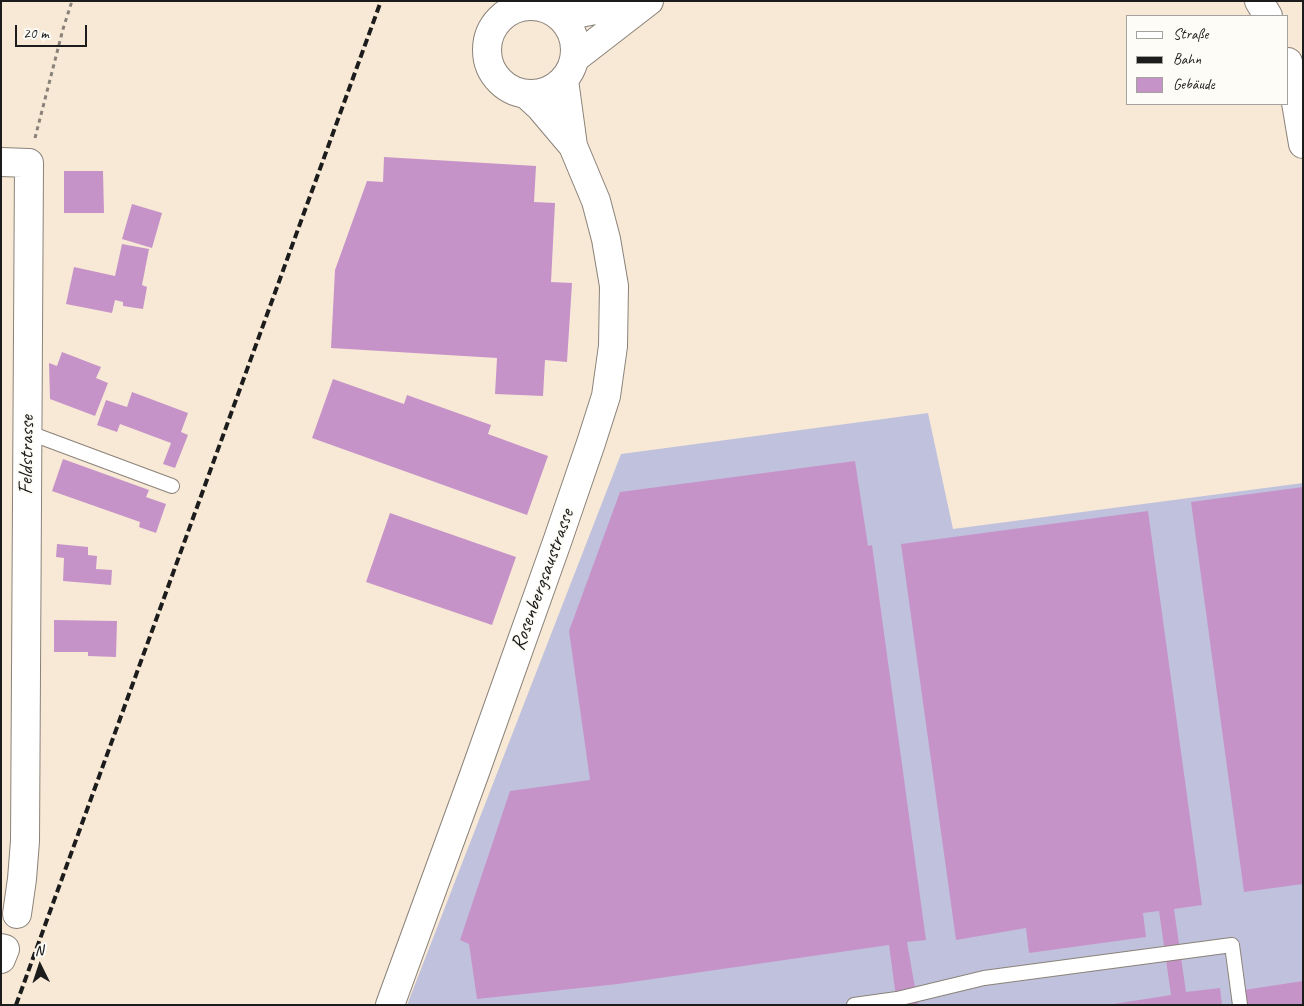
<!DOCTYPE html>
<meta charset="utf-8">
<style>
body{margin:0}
#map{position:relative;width:1304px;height:1006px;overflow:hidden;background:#f8e9d6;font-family:Caveat,sans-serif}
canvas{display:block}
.frame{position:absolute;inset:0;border:2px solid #1c1c1c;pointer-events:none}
.legend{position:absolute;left:1126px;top:15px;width:162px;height:90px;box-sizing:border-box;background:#fdfcf7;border:1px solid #a3a29f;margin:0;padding:6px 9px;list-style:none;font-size:15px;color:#1c1c1c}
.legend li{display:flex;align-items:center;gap:10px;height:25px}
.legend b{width:25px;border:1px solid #a3a29f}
.north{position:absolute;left:15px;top:941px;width:50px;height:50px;-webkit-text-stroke:4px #fdfcf7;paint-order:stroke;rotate:356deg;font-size:14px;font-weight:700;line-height:20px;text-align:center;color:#1c1c1c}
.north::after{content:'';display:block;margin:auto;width:18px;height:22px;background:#1c1c1c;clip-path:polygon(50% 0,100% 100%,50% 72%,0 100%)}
.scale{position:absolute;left:15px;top:25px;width:72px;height:22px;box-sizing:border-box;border:2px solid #1c1c1c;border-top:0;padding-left:6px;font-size:15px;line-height:18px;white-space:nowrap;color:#1c1c1c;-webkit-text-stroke:4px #fdfcf7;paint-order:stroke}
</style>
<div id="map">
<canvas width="1304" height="1006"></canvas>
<div class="frame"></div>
<ul class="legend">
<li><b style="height:6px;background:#fff"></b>Straße</li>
<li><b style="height:6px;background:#1c1c1c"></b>Bahn</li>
<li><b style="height:14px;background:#c693c9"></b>Gebäude</li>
</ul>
<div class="north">N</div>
<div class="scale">20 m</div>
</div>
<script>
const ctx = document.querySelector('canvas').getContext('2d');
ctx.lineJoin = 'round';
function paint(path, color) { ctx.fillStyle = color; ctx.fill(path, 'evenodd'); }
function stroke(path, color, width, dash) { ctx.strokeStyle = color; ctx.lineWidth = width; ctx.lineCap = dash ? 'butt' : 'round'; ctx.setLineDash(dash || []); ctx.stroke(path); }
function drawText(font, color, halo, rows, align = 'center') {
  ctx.font = font + ' Caveat,sans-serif'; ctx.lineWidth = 4; ctx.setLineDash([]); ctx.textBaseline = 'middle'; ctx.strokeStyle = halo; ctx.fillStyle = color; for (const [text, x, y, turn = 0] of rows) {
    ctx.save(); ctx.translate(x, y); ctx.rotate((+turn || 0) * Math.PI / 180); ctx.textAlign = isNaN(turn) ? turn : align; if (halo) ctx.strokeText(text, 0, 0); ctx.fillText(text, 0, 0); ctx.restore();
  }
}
paint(new Path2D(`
 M928,413l25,116 350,-46v522h-896l214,-551z`), '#c0c2dd');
paint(new Path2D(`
 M384,157l152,9 -2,36 21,1 -4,79 21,1 -5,79 -22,-2 -2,36 -48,-2 2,-36 -166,-10 4,-78 32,-89 16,1z
 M64,171h39l1,42h-40z
 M132,204l30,9 -10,35 -30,-9z
 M122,244l27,5 -7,36 5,2 -4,22 -20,-3v-4l-8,-2 -3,13 -46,-9 8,-37 41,9z
 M62,352l39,15 -5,11 12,5 -13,33 -45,-17 -1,-36 8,3z
 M333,379l71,25 3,-9 84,30 -3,9 60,22 -21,59 -215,-77z
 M132,392l56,21 -7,19 7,3 -13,33 -12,-4 8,-21 -51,-19 -3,8 -20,-7 9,-25 21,7z
 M63,459l86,31 -3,7 20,7 -10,29 -17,-6 1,-5 -88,-31z
 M855,461l13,85 4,-1 54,395 -19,2 11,63h-21l-8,-60 -271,39 -141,15 -8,-55 -9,-4 50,-149 80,-11 -21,-149 51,-139z
 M1303,487v397l-59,8 -53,-390z
 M1148,511l54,394 -28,4 12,83 34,-4 2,17h-115l64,-10 -12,-84 -16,2 3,24 -117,16 -3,-25 -70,12 -55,-396z
 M390,513l126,44 -24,68 -126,-43z
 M57,544l31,3v8l9,1 -1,13 16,1 -1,15 -48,-4 1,-23 -8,-1z
 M54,620l63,1 -1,36 -28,-1v-4h-34z
 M1303,981v24h-57l-2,-15z`), '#c693c9');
const service = new Path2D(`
 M27,432l145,54
 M854,1005l43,-6 87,-21 248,-33 8,60`);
const minor = new Path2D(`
 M1,162l28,1 -4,678 -3,38 -5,35
 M1,948l4,1 -4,10`);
const tertiary = new Path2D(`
 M1259,1l9,15
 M487 50a44 44 0 1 1 88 0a44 44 0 1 1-88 0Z
 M560,17l80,-16
 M574,59l75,-58
 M1288,62l5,23 10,59
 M527,95l13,12 33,39
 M390,1005l84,-230 83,-233 34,-99 15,-47 7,-50 1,-60 -8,-47 -10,-38 -23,-55 -9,-66`);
stroke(service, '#8a8279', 16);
stroke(minor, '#8a8279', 30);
stroke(tertiary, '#8a8279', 30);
stroke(new Path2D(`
 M35,138l28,-109 9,-28`), '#8a8279', 3, [4, 4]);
stroke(service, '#fff', 14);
stroke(minor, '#fff', 28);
stroke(tertiary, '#fff', 28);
stroke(new Path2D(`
 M16,1005l365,-1004`), '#1c1c1c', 4, [8, 4]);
drawText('21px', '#1c1c1c', '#fdfcf7', [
 ["Feldstrasse",27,455,-89],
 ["Rosenbergsaustrasse",543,580,-70]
]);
</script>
